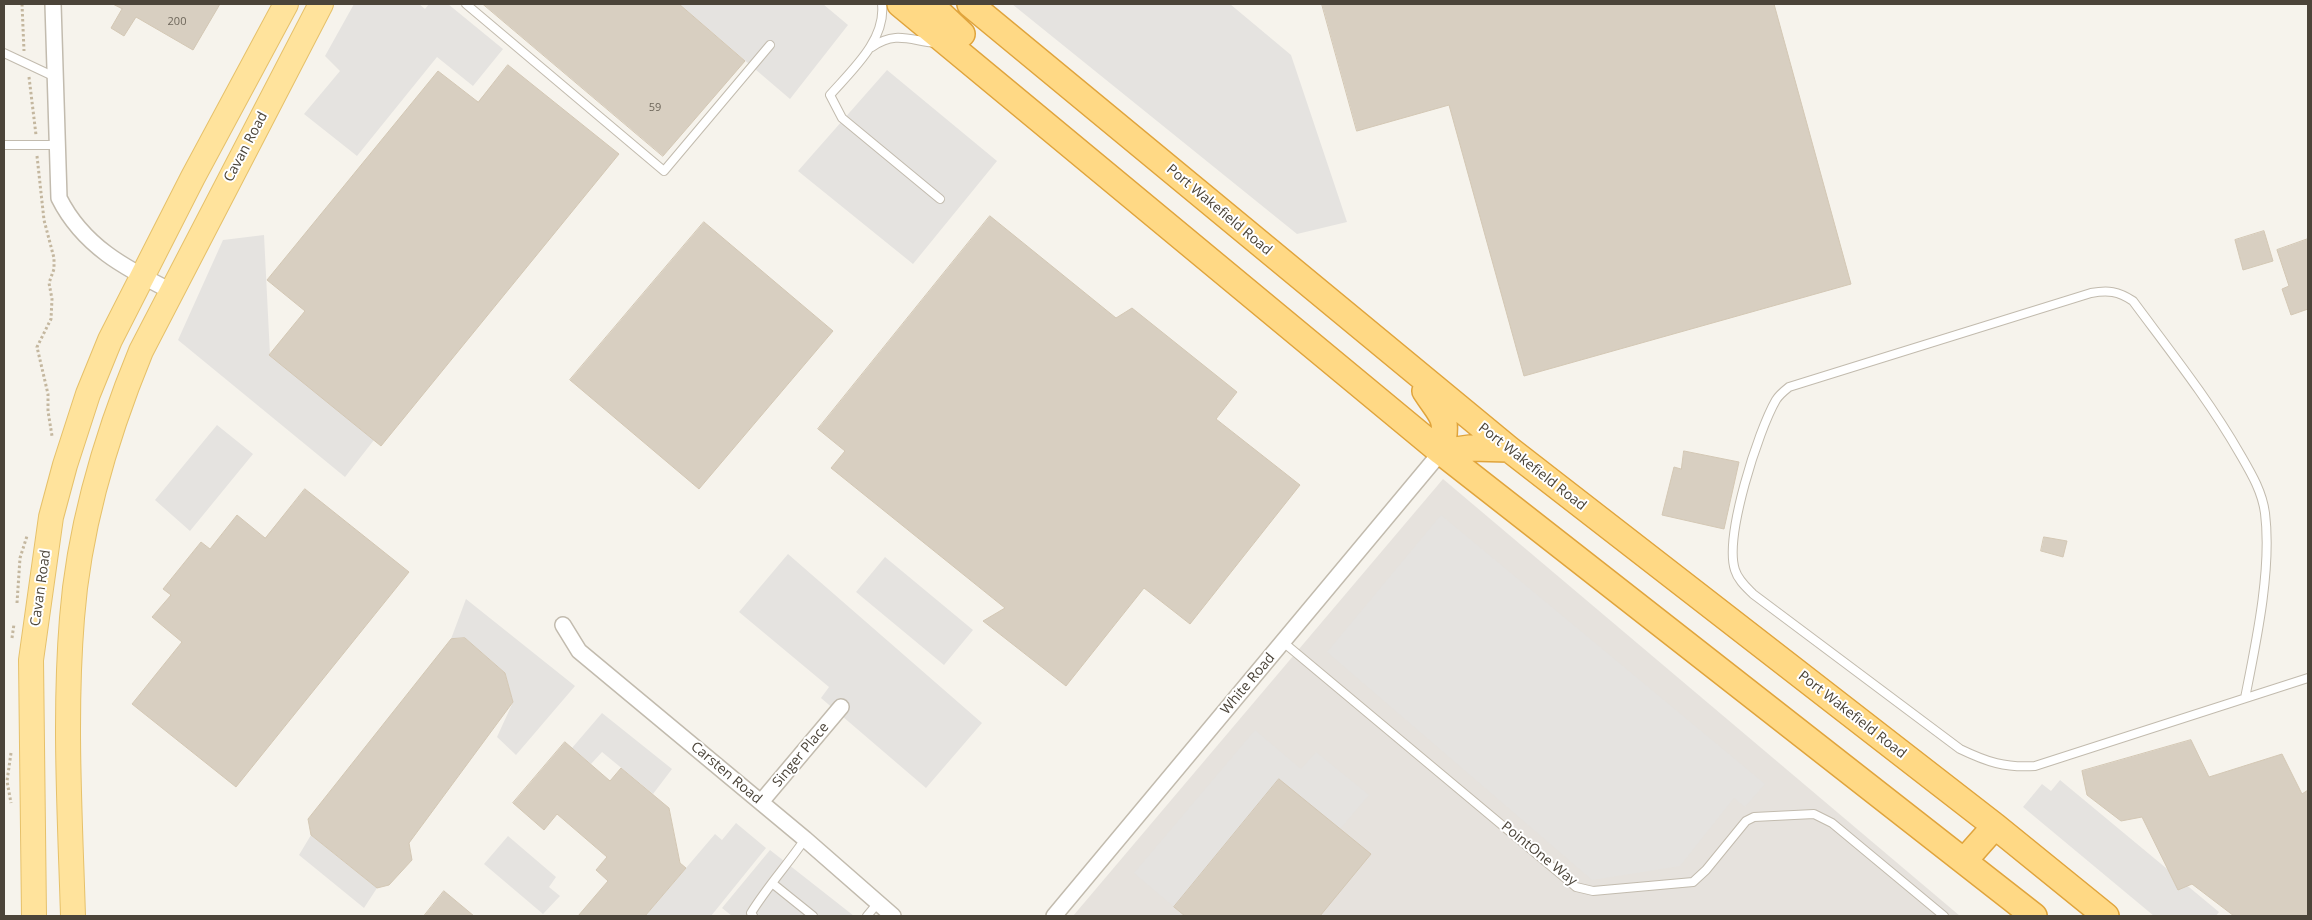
<!DOCTYPE html>
<style>
body{margin:0}
#map{position:relative;width:2312px;height:920px;overflow:hidden;background:#f6f3ec;font-family:"Open Sans",sans-serif}
canvas{display:block}
.frame{position:absolute;inset:0;border:5px solid #4b4439;pointer-events:none}
</style>
<div id="map">
<canvas width="2312" height="920"></canvas>
<div class="frame"></div>
</div>
<script>
const ctx = document.querySelector('canvas').getContext('2d');
ctx.lineJoin = 'round';
function paint(path, color) { ctx.fillStyle = color; ctx.fill(path, 'evenodd'); }
function stroke(path, color, width, dash) { ctx.strokeStyle = color; ctx.lineWidth = width; ctx.lineCap = dash ? 'butt' : 'round'; ctx.setLineDash(dash || []); ctx.stroke(path); }
function drawText(font, color, halo, rows, align = 'center') {
  ctx.font = font + ' "Open Sans",sans-serif'; ctx.lineWidth = 4; ctx.setLineDash([]); ctx.textBaseline = 'middle'; ctx.strokeStyle = halo; ctx.fillStyle = color; for (const [text, x, y, turn = 0] of rows) {
    ctx.save(); ctx.translate(x, y); ctx.rotate((+turn || 0) * Math.PI / 180); ctx.textAlign = isNaN(turn) ? turn : align; if (halo) ctx.strokeText(text, 0, 0); ctx.fillText(text, 0, 0); ctx.restore();
  }
}
paint(new Path2D(`
 M1443,479l517,437h-887z`), '#e6e2dd');
paint(new Path2D(`
 M354,4h65l6,5 4,-5h19l55,45 -30,37 -36,-29 -80,99 -53,-42 36,-43 -15,-15z
 M679,4h144l25,21 -58,74z
 M1012,4h218l61,51 56,167 -50,12z
 M887,70l110,91 -84,103 -115,-93z
 M264,235l6,120 104,85 -29,37 -167,-137 45,-100z
 M217,425l36,29 -63,77 -35,-31z
 M1441,515l324,269 -20,23 -11,-9 -54,68 -88,14 -265,-228z
 M788,554l194,169 -56,65 -105,-90 8,-11 -90,-75z
 M885,557l88,73 -29,35 -88,-73z
 M466,599l109,87 -59,69 -19,-18 16,-35 -8,-29 -40,-35 -14,1z
 M602,713l70,56 -19,25 -51,-42 -11,12 -19,-16z
 M1255,730l46,39 15,-17 53,43 -29,34 -61,-49 -105,127 -40,-34z
 M2060,780l159,132 -3,4h-62l-131,-109 19,-23 9,7z
 M736,823l30,25 -55,68h-66l70,-82 7,6z
 M311,835l66,53 -13,20 -65,-53z
 M508,836l48,41 -7,10 11,9 -17,18 -59,-50z
 M770,850l84,66h-122l-10,-8z`), '#e5e3e0');
const building = new Path2D(`
 M113,4h107l-27,46 -57,-33 -12,19 -13,-8 11,-19z
 M483,4h196l66,57 -82,95z
 M1322,4h452l77,280 -327,92 -75,-271 -92,26z
 M508,65l111,89 -238,292 -112,-91 36,-44 -38,-31 171,-209 40,31z
 M990,216l126,102 16,-10 105,84 -21,27 84,66 -110,139 -46,-36 -78,98 -83,-65 22,-13 -174,-140 14,-17 -27,-22z
 M704,222l129,109 -134,158 -129,-109z
 M2264,231l9,30 -30,9 -8,-30z
 M2308,239v70l-17,6 -9,-26 7,-3 -12,-36z
 M1684,451l55,11 -15,67 -62,-14 12,-48 7,2z
 M305,489l104,83 -173,215 -104,-83 50,-62 -30,-25 19,-22 -8,-6 38,-47 9,7 27,-34 28,23z
 M2044,537l23,4 -4,16 -22,-6z
 M465,638l40,35 8,29 -104,141 3,17 -23,25 -12,3 -66,-53 -3,-16 143,-180z
 M2191,740l18,37 73,-23 20,40 6,-4v126h-74l-42,-32 -14,6 -36,-73 -21,4 -34,-26 -5,-24z
 M565,742l45,39 11,-13 48,40 11,55 6,5 -41,48h-67l30,-35 -12,-11 11,-13 -50,-43 -13,16 -31,-27z
 M1279,779l92,75 -51,62h-135l-11,-9z
 M444,891l30,25h-50z`);
paint(building, '#d8cfc1');
stroke(building, '#d3c7b4', 1);
const service = new Path2D(`
 M466,4l198,167 106,-126
 M882,4c4,36 -30,66 -52,91l12,23 98,81
 M872,47c23,-16 37,-7 63,-4
 M4,53l51,24
 M4,145h53
 M1283,642l293,245 17,4 100,-9 13,-12 40,-49 8,-4 60,-3 18,9 112,93
 M2245,698c11,-55 27,-129 20,-185 -3,-22 -14,-40 -25,-59 -31,-54 -70,-103 -107,-153 -15,-10 -25,-11 -42,-8l-302,94c-5,4 -10,8 -13,13 -18,31 -52,137 -41,170 3,10 11,17 18,24l207,155c27,13 45,19 75,17l273,-88
 M772,883l41,33
 M753,916l-2,-3c16,-26 37,-49 54,-74
 M867,916l10,-12`);
const minor = new Path2D(`
 M53,4l6,194c24,48 66,70 112,93
 M563,625l16,26 226,188 88,77
 M761,802l80,-95
 M1054,916l387,-464`);
const primary = new Path2D(`
 M34,916l-3,-256 20,-143 14,-52 23,-71 22,-54 83,-163 93,-173
 M73,916c-3,-99 -9,-199 -1,-298 7,-92 34,-182 69,-267l180,-347`);
const trunk = new Path2D(`
 M900,4l541,448 593,464
 M930,4l32,30
 M970,4l539,445 486,377 111,90
 M1425,391c18,28 24,25 16,61
 M1441,452l29,-4 39,1
 M1964,861l31,-35`);
stroke(service, '#c2bbae', 10);
stroke(minor, '#c2bbae', 18);
stroke(primary, '#e6c16a', 26);
stroke(trunk, '#e0a43c', 28);
stroke(new Path2D(`
 M22,4l2,47
 M29,77l7,58
 M37,156l7,64 10,38v11l-5,14 3,16 -1,20 -14,28 11,47v17l4,25
 M17,603l3,-45 7,-22
 M12,638l2,-14
 M11,753l-4,28 4,22`), '#c4b79f', 3, [2.5, 2.5]);
stroke(service, '#fff', 8);
stroke(minor, '#fff', 15);
stroke(primary, '#ffe39c', 24);
stroke(trunk, '#ffd985', 25);
drawText('11px', '#6e675b', null, [
 ["200",177,22],
 ["59",655,108]
]);
drawText('14px', '#4b4439', '#fff', [
 ["Cavan Road",246,147,-62],
 ["Port Wakefield Road",1219,210,40],
 ["Port Wakefield Road",1532,467,38],
 ["Cavan Road",41,588,-82],
 ["White Road",1248,684,-50],
 ["Port Wakefield Road",1852,715,38],
 ["Singer Place",801,755,-50],
 ["Carsten Road",726,773,40],
 ["PointOne Way",1539,854,39]
]);
</script>
